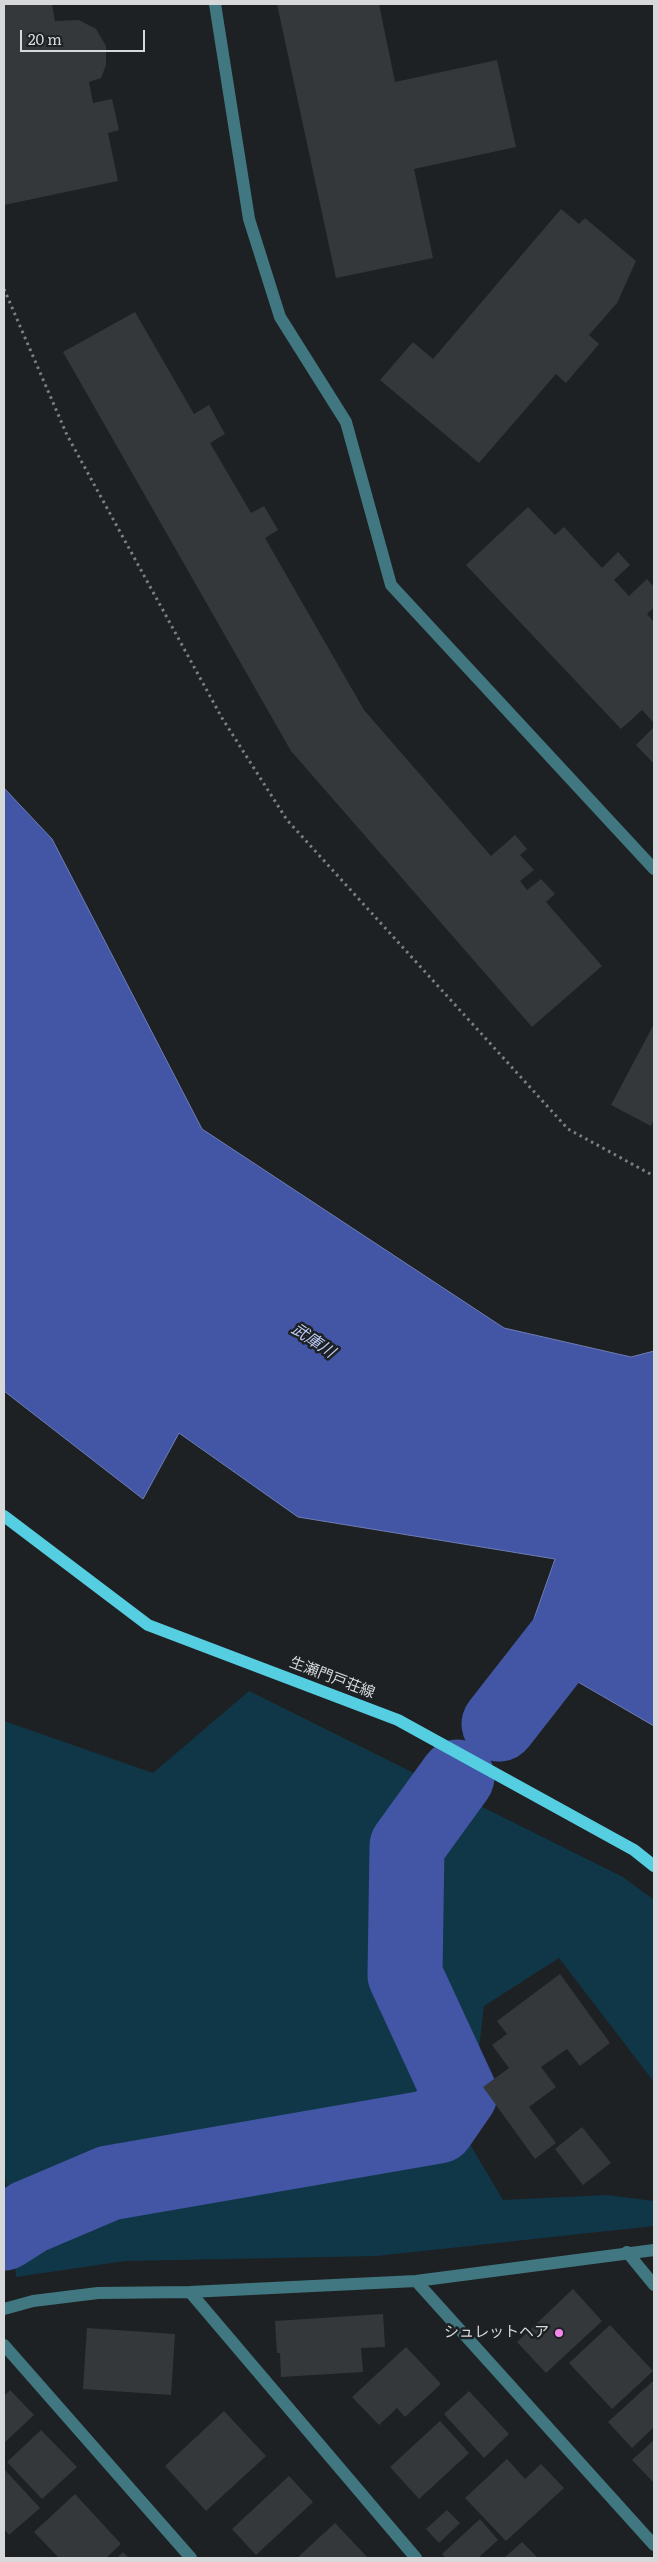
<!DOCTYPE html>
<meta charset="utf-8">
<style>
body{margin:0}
#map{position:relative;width:658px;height:2562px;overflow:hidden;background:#1e2123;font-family:Literata,serif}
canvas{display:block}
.frame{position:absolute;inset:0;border:5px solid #d6d8da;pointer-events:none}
.scale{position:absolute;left:20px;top:30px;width:125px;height:22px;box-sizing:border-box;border:2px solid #d6d8da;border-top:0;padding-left:6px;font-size:15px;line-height:18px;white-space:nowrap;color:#d6d8da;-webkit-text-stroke:4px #1e2123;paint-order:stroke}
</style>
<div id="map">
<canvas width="658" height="2562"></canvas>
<div class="frame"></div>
<div class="scale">20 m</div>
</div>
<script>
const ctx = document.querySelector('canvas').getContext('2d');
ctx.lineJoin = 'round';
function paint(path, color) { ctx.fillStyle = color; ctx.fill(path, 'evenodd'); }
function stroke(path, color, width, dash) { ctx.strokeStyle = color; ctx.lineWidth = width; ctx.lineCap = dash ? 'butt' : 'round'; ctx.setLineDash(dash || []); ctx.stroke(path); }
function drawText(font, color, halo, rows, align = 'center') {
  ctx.font = font + ' Literata,"Noto Sans JP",serif'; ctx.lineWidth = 5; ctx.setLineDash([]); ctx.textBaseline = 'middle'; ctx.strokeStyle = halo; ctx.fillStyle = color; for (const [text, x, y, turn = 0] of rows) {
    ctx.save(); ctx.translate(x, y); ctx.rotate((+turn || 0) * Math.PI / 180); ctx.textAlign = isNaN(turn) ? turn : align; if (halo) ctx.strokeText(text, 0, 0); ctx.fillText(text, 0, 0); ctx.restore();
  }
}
paint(new Path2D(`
 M249,1691l374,186 31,23v182l-95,-124 -75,48 -16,135 35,59 104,-5 47,6v25l-278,30 -251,5 -109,16 -12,-114v-442l149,52z`), '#103748');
const water = new Path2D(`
 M4,788l48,51 150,290 302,199 127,29 23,-6v375l-131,-76 32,-91 -257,-42 -119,-84 -36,66 -139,-108z`);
paint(water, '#4256a5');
stroke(water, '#6e7db5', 1);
stroke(new Path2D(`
 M499,1724l121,-155 34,-2
 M4,2233l25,-16 80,-34 329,-57 22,-32 -55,-119 2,-129 50,-69`), '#4256a5', 75);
paint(new Path2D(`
 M4,4h48l3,17 24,-1 17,9 10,17v19l-5,13 -12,4 4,21 19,-4 7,31 -11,3 10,48 -114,24z
 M277,4h102l16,78 102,-22 19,87 -102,22 19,89 -97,20z
 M561,209l18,15 6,-6 51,43 -19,42 -28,32 10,9 -33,39 -10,-9 -77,89 -99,-83 33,-38 20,17z
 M135,312l59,102 15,-9 16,29 -15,9 41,70 13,-7 14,24 -13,8 99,172 127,146 24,-21 12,14 -7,6 14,15 -14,11 7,9 14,-11 14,15 -9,8 56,64 -70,61 -241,-276 -228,-399z
 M528,507l27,28 9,-8 38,41 16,-16 12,13 -16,15 15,16 18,-17 7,8v20l-7,7 7,8v101l-12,-13 -21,19 -155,-164z
 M654,727v37l-18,-19z
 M654,1024v95l-3,7 -40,-21z
 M560,1974l50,69 -30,23 -13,-17 -26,18 15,20 -27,20 27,36 -21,16 -52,-72 26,-19 -17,-23 15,-11 -10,-13z
 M582,2127l29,36 -28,22 -28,-36z
 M573,2289l29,32 -56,52 -29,-31z
 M383,2314l2,33 -24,1 2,24 -82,5 -1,-24h-3l-2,-32z
 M610,2325l43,46 -41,38 -43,-46z
 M87,2328l88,6 -4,61 -88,-6z
 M406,2347l35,37 -36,33 -8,-9 -18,17 -27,-28z
 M654,2380v47l-22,21 -24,-26z
 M10,2390l24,25 -30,28v-47z
 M469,2391l40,43 -25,24 -40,-44z
 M224,2411l42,45 -60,55 -41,-45z
 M440,2421l29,32 -50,46 -29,-32z
 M41,2430l36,37 -35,32 -35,-37z
 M654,2440v43l-22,-23z
 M507,2459l18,20 16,-15 23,24 -58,53 -41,-43z
 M4,2469l36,39 -31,27 -5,-6z
 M289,2476l24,26 -57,53 -24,-26z
 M75,2494l46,50 -15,14h-47l-25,-26z
 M447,2510l13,13 -21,20 -13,-14z
 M480,2519l18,21 -20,18h-32l-4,-4z
 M335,2523l33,35h-71z
 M522,2542l16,16h-34z
 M123,2552l6,6h-12z`), '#35383a');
stroke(new Path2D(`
 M4,289l63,146 155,283 65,102 281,309 86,47`), '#7c7f81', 3, [2.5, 4]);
stroke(new Path2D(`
 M215,4l34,215 31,98 66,105 45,163 263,284
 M627,2252l27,33
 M416,2281l238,264
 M190,2292l226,266
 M4,2309l29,-8 65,-8 92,-1 226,-11 238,-31
 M4,2345l187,213`), '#417780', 12);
stroke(new Path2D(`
 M4,1516l144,109 250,95 236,130 20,16`), '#55cee2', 12);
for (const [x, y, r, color] of [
 [559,2333,5,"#f788eb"]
]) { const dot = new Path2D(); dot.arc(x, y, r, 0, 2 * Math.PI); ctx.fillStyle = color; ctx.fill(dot); stroke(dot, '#1e2123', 2); }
drawText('15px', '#d6d8da', '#1e2123', [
 ["生瀬門戸荘線",332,1678,21]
]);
drawText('15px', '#d6d8da', '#1e2123', [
 ["シュレットヘア",549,2333]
], 'right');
drawText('italic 16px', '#beccf8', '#1e2123', [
 ["武庫川",313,1341,34]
]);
</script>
